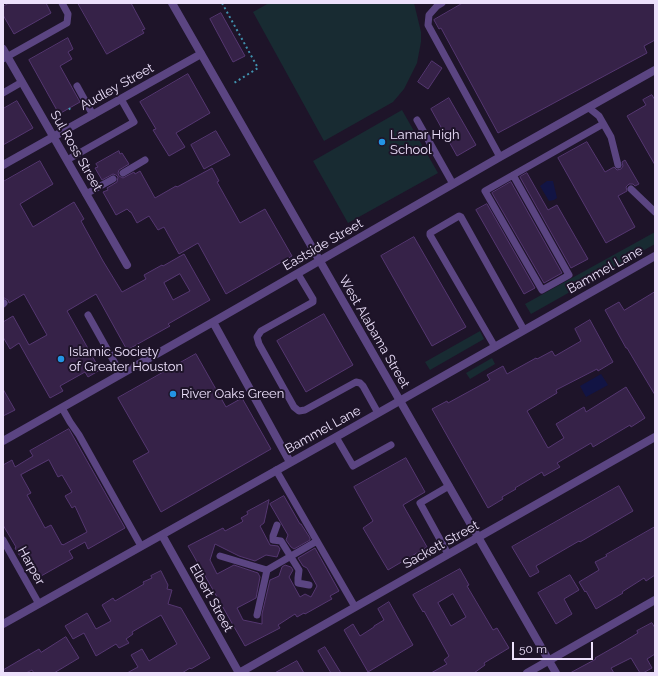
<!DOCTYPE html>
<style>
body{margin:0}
#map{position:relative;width:658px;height:676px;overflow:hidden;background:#1e1429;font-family:Raleway,sans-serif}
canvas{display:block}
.frame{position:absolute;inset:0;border:4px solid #ece0fb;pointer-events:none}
.scale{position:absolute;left:512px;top:642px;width:81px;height:18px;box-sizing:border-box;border:2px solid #ece0fb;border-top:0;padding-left:5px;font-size:12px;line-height:14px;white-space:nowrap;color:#ece0fb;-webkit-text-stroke:3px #1e1429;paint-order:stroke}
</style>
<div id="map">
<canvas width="658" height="676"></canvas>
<div class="frame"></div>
<div class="scale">50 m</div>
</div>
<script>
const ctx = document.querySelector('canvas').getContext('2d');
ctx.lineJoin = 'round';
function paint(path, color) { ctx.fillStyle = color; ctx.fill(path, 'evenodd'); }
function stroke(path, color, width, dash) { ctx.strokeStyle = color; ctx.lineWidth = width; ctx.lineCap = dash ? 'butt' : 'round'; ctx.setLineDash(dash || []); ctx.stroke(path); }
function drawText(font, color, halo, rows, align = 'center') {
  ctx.font = font + ' Raleway,sans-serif'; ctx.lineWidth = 4; ctx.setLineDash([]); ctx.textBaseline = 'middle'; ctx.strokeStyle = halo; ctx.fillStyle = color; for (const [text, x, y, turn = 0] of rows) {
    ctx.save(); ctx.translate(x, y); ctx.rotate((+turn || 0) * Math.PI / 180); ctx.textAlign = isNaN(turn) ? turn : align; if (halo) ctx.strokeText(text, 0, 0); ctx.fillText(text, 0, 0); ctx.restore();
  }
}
paint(new Path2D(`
 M269,3h145l7,29v10l-4,21 -13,26 -11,13 -69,39 -71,-129z
 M402,110l36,63 -90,50 -35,-62z
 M655,232v12l-124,70 -6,-10z
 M480,331l4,8 -54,31 -5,-8z
 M492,358l3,6 -25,15 -4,-6z`), '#182b32');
paint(new Path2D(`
 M547,181h6l4,17 -3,2 -5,1 -9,-15z
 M601,374l7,11 -22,12 -6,-11z`), '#121444');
const building = new Path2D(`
 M9,3h37l5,10 -37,21 -11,-19v-8z
 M78,3h53l14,26 -3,1 2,3 -37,21z
 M463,3h192v37l-11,6 3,7 -149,80 -57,-105 -2,1 -5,-9z
 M221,13l24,43 -12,6 -23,-43z
 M68,38l5,11 -5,3 4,7 -12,7 20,36 -21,12 -30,-54z
 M432,61l10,7 -14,21 -10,-7z
 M188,74l22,39 -34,20 9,14 -16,9 -16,-26 3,-1 -16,-27z
 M652,95l3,5v65l-28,-49 19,-11 -3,-5z
 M449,98l27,47 -19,11 -26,-47z
 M17,101l16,27 -30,17v-36z
 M216,131l14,24 -26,14 -13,-24z
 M587,142l18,30 9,-5 3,3 4,-1 2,-3 -1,-4 3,-2 14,24 -4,2 -2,-2h-4l-3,3 1,4 -9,5 17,31 -29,16 -48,-85z
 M119,151l1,3 2,-1 7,11 -10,6 -1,3 1,3 4,2 11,-6 1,2 5,-3 15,27 21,-12 1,1 35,-19 7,13 -2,1 23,41 25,-14 27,47 -66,38 -28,-51 -19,11 -15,-27 -6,3 -9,-14 -12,7 -6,-11h-1l-3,-3 -11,6 -13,-23 5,-2 -1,-2 10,-6 1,-5 -2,-2 -3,-1 -11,6 -7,-12 3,-1 -2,-3z
 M40,161l13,23 -33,20 13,23 41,-25 10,17 -3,2 22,40 19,31 24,-13 -2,-4 18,-10 1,1 21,-12 26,46 -42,24 2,2 -43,24 -31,-56 -29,17 33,59 -12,7 -3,-5 -25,14 3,5 -13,7 -31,-55 -9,6 -7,-12v-15l10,-6 16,29 18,-10 -23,-41 -15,9 -1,-3 -4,-2 -1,-2v-114zM180,274l10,17 -17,9 -9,-17z
 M527,173l21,37 9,-5 31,54 -17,9 -51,-91z
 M511,182l51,91 -18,10 -52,-90z
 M487,204l48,84 -11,6 -48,-84z
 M414,237l52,90 -34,19 -51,-90z
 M655,292v103l-28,-47h-1l-21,-38 14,-8 5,8z
 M324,314l29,51 -47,27 -29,-51z
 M590,320l23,42 -15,9 -1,-2 -41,21 1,3 -30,18 21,37 16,-10 -8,-14 28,-17 2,5 40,-25 19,31 -14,9 -1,-2 -37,22 -2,-4 -34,20 3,4 -16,9 -2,-4 -27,16 1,1 -14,8 1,2 -15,9 -56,-99 15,-8 1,2 42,-23 -3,-5 16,-9 4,8 29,-16 1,1 15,-8 3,5 26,-15 -6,-12z
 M196,354l30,53 16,-9 29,51 -110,63 -28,-51 16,-9 -31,-54z
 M3,389l12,21 -12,6z
 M69,429l56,99 -37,21 -3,-7 -16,9 4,7 -39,22 -12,-22h-1l-6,-10 1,-1 -13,-22v-60l9,-5 3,7 18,-11 -3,-5zM49,460l9,17 4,-2 10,17 -7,4 7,12 3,-2 12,26 -24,13v-1l-1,1 -11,-20 -6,3 -18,-33 4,-2 -10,-18z
 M406,458l19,34 -22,13 24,42 -39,23 -25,-42 10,-7 -19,-34z
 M619,486l14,25 -53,31 -1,-1 -43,25 3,6 -9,5 -18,-30z
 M284,496l16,28h1l9,14v2l-16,9 -3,-2 -5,-7 2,-5 -18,-31z
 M269,500l-5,23 -4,3 10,19 8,1 2,3 -3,8 -11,-2 -11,6 -16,-5 -24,-12 -5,16 7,14 17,-9 24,8 2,4 -4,21 -19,10 6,12 19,4v-10l8,-34 9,-4 3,-9 3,-2 6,2 2,3 -4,7 11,20 5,-3 6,3 6,-11 -10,-18 -4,-2 -5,-8 17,-10 24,43 -9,5 2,3 -2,1 -25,14 -1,-1 -7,4 -2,-3 -17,11 2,3 -35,18 -57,-100 35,-18 2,3 17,-9 1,-1 -2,-3 7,-4 -1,-2z
 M655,527v48l-9,6 -2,-3 -22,14 1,1 -27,16 -10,-18 -1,1 -6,-10 20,-12 -4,-8 12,-6 -1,-1z
 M460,569l9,16 -2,1 26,44 4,-2 12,20 -25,15 1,2 -11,8h-43l16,-9 -3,-4 5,-4 -25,-45 -1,1 -10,-17zM453,594l13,23 -15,9 -13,-23z
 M161,571l7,14 -1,4 5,1 -4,14 13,4 29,50 -19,11 -1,-1 -8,5h-55l11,-6 -7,-12 11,-6 7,12 28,-17 -16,-29 -29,17 1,2 -7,5 3,4 -10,5 -3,-4 -20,12 -12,-23 -11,6 -8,-13 22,-13 9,16 15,-8 -9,-16 11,-7 2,3 29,-17 -1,-2 9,-4 -1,-2z
 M570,575l9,15 -15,9 8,15 -16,10 -18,-31z
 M389,602l24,43 -45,27 -24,-42 9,-6 7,12 14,-9v-1l10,-6 -6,-11z
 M652,623l3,5v26l-8,5 5,9 -9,5h-3l-9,-15 -20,10 3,5h-44l26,-14 -1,-1 23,-13 20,-12 -1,-2z
 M66,637l13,21 -25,15h-20l-2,-3 -6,3h-23v-3l36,-21 2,3z
 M325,647l16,26h-10l-13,-22z
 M297,661l7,12h-29z`);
paint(building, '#362248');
stroke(building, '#553771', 1);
stroke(new Path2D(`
 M222,3l36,65 -24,15
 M69,108l2,3`), '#4092af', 2, [2, 3]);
stroke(new Path2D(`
 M442,3l-5,3 -8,9 -1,10 72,132
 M3,59l64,-36 1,-9 -6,-11
 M77,86l16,29
 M3,93l19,-11
 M589,108l10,8 12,21 7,28
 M417,120l36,64
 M67,160l67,-38 -13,-23
 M123,173l22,-13
 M513,175l56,100 -27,15 -57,-99c39,-22 79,-45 118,-67
 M631,189l24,23
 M86,194l27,-15
 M298,274l15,25v3l-52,29 -4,6 2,7 35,63 5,4 6,-1 51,-28 4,1 3,3 15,27
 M3,304l1,-1
 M88,315l33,59
 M495,347l-65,-112v-2l29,-17 2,1 63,113
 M62,408l8,14 9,13 62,111
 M336,437l17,29 38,-21
 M276,470l79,137
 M277,525l-4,11v4l8,1 18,29 -1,8v5l11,2
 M3,540l36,64
 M448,554l-28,-51 29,-17
 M220,556l47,14
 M257,615l10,-45 50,-29`), '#5b4582', 7);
stroke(new Path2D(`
 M3,49l124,216
 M3,165l198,-111
 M213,322l77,140
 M3,441l210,-119 287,-165 155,-87
 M162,535l77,138
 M3,624l333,-187 319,-181
 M239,673l416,-236
 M527,673l128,-73`), '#5b4582', 8);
stroke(new Path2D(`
 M172,3l384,670`), '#5b4582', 8);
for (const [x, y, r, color] of [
 [382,142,4,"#2394e4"],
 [61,359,4,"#2394e4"],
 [173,394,4,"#2394e4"]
]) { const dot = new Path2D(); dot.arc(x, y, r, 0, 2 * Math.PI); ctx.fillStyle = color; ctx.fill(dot); stroke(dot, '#1e1429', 1.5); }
drawText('13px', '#ece0fb', '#1e1429', [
 ["Audley Street",117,87,-29],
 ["Sul Ross Street",76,151,60],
 ["Eastside Street",323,245,-30],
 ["Bammel Lane",605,270,-29],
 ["West Alabama Street",374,332,60],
 ["Bammel Lane",323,430,-29],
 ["Sackett Street",441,545,-29],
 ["Harper",31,566,61],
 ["Elbert Street",211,598,61]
]);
drawText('13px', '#ece0fb', '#1e1429', [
 ["Lamar High",390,135],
 ["School",390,150],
 ["Islamic Society",69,352],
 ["of Greater Houston",69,367],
 ["River Oaks Green",181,394]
], 'left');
</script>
